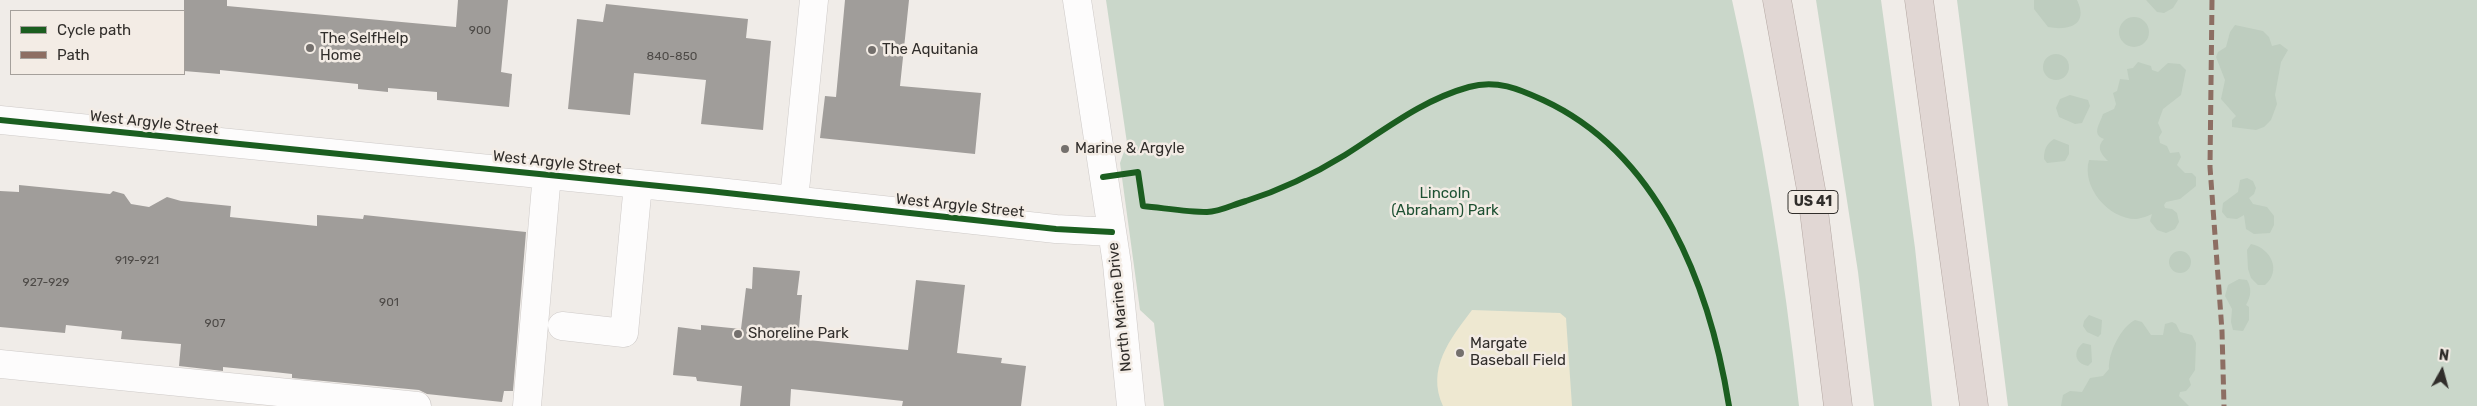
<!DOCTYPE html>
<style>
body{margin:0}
#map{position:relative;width:2477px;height:406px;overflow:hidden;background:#f0ece8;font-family:Rubik,sans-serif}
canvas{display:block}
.legend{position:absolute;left:10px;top:10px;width:175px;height:65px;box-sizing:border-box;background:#f3ece5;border:1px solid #a5a09b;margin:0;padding:6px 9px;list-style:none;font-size:15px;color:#312e2b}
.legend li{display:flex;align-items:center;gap:10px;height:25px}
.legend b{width:25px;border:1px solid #a5a09b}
.north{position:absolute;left:2417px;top:346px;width:50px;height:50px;-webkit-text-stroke:4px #f3ece5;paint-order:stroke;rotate:7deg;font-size:14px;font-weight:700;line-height:20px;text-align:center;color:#312e2b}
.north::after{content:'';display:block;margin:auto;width:18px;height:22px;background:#312e2b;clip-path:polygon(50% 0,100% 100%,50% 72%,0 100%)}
</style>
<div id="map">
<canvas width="2477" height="406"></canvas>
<ul class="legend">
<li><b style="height:6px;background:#1b5e20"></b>Cycle path</li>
<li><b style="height:6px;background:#8d6e63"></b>Path</li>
</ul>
<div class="north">N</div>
</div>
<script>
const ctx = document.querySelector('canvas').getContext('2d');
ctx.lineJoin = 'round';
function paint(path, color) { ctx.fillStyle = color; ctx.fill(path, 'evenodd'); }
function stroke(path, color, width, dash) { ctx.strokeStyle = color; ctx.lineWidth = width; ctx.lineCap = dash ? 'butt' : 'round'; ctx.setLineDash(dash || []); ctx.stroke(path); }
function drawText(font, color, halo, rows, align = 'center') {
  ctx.font = font + ' Rubik,sans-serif'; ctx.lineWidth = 5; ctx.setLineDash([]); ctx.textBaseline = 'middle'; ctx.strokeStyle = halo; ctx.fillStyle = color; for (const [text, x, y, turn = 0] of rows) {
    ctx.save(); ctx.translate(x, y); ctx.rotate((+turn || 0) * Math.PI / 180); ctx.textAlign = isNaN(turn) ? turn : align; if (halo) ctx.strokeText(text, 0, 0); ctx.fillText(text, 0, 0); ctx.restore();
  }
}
paint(new Path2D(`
 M1106,0h626c30,134 52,269 67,406h-635l-10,-83 -14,-13 -20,-147 7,-20z
 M1816,0h65l34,248 17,158h-58l-16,-134z
 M1957,0h520v406h-469z`), '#cad7ca');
paint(new Path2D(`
 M2034,0h43c12,25 -8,31 -29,27l-14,-18z
 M2146,0h32l-5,8 -9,5 -7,-1z
 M2119 32a15 15 0 1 1 30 0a15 15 0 1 1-30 0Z
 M2235,25l28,6 6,6 3,9 8,-2 8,6 -7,12 -6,33 2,9 -6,16 -7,7 -8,3 -24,-3v-7l4,-4 -15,-17 4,-19 -9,-23 2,-5 8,-5 4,-15z
 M2043 67a13 13 0 1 1 26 0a13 13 0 1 1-26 0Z
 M2138,62l13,4 1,4 6,2 10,-9 12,1 6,6 -5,25 -18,14 -5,14 4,9 -3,5 1,6 7,3 3,7 9,-1 2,5 -4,8 8,8h7l4,4v9l-16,13 -14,3 -2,3 1,3 7,1 5,4 2,9 -4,7 -9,4 -9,-3 -7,-9 2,-7c-4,2 -10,4 -15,5 -28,1 -56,-32 -48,-59l19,1c-7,-7 -12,-14 -4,-22 -13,-5 -4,-15 -1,-25l11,-5 2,-5 -3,-11 4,-2 3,-12 9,1 -2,-11 6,-1z
 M2070,95l18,5 2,6 -8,17 -7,1 -16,-7 -3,-9 4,-9z
 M2054,139l15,6v9l-4,7 -18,2 -3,-4c0,-9 2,-15 10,-20z
 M2247,178l6,3 3,7 -2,6 -5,4 4,6 14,3 7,9v9l-4,8 -16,1 -8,-5 -2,-14 -7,4 -10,-1 -5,-6 1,-9 15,-11 2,-12z
 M2251,244c20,4 31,27 14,41h-7l-7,-7 -3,-9 -1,-19z
 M2169 262a11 11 0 1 1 22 0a11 11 0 1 1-22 0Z
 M2239,279l8,1c5,9 4,16 -1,25l3,2v13l-6,11 -10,-1 -2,-8 1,-13 -7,-13 3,-11z
 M2089,315l13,5 -1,14 -3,3 -11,-5 -4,-6 1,-5z
 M2135,320l7,2 9,13h12l2,-11 7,-2 4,2 4,8 12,3 4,8 -1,27 -6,9 2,6 -5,6 -6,1 -1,4 10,10h-128l2,-11 7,-4 12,1 8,-14 13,-2 6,-7c-1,-16 12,-42 26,-49z
 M2083,343l8,2 1,17 -4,4c-14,-3 -15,-15 -5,-23z`), '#becdbf');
paint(new Path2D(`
 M1472,310l88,3 6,5 6,88h-129c-17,-37 7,-67 29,-96z`), '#eee8d1');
paint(new Path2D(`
 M184,0h43v6l229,21 2,-27h50l-7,72 11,2 -3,33 -72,-7v-8l-49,-4v4l-30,-3v-5l-138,-14v4l-36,-3z
 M845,0h64l-9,86 81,7 -6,61 -155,-16 5,-42 11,1z
 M606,4l142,15 -2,19 25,3 -8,89 -62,-6 5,-44 -72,-7 -4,42 -62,-6 9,-90 26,3z
 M19,185l91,9 3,-3 11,3 7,10 18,3 18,-10 14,4 50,5 -1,11 87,9v-11l46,4 1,-4 162,17 -13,159h-9l-2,11 -75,-8 -8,-4 -127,-12v-4l-18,-2 -51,-5v4l-44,-5 2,-22 -60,-5 1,-8 -56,-6 -1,8 -65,-6v-136l19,1z
 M753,267l47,4 -3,24h5l-4,44 110,11 8,-70 49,5 -8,68 45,5 -1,5 25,3 -5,40h-119l1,-5 -112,-12 -1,17h-50l2,-20 -45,-5 -1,-4 -23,-2 5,-48 23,3v-5l40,4 5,-41 6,1z`), '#a09d9a');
const minor = new Path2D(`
 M1077,0l40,264 14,142
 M0,120l709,71 347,38 56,3
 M794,200l20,-200
 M562,326l62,7 14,-149
 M0,364l417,42
 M527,406l20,-232`);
const highway = new Path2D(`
 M1777,0l35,195 26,211
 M1919,0l55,406`);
stroke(minor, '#cecac8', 29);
stroke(highway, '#b3a7a2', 29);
stroke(minor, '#fdfcfc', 28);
stroke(highway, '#e1d7d4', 28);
stroke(new Path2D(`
 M2212,0l-2,167 12,164 2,75`), '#8d6e63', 5, [10, 5]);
stroke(new Path2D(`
 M0,120l709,71 347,38 56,3
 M1103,177l35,-5 5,34c21,2 43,6 64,6 13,0 27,-8 39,-11 35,-11 68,-27 99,-46 41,-26 77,-55 124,-68 27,-8 50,2 74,13 117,54 167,187 186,306`), '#1b5e20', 6);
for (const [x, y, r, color] of [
 [310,48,5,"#74706d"],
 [872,50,5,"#74706d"],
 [1065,149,5,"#74706d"],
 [738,334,5,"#74706d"],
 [1460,353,5,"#74706d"]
]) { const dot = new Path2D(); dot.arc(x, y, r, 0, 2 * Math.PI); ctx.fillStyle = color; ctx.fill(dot); stroke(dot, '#f3ece5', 2); }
drawText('12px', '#4d4a47', null, [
 ["900",480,31],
 ["840-850",672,57],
 ["919-921",137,261],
 ["927-929",46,283],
 ["901",389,303],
 ["907",215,324]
]);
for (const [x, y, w] of [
 [1813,202,50]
]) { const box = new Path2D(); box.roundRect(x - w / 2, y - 11.5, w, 23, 4); ctx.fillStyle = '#f3ece5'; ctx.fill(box); stroke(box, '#312e2b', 1); }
drawText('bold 14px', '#312e2b', null, [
 ["US 41",1813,202]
]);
drawText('15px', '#312e2b', '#f3ece5', [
 ["The SelfHelp",320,39],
 ["Home",320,56],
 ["The Aquitania",882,50],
 ["Marine & Argyle",1075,149],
 ["Shoreline Park",748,334],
 ["Margate",1470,344],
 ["Baseball Field",1470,361]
], 'left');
drawText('15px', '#312e2b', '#f3ece5', [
 ["West Argyle Street",154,123,6],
 ["West Argyle Street",557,163,6],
 ["West Argyle Street",960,206,6],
 ["North Marine Drive",1120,307,-96]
]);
drawText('15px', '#1d5032', '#f3ece5', [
 ["Lincoln",1445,194],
 ["(Abraham) Park",1445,211]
]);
</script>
